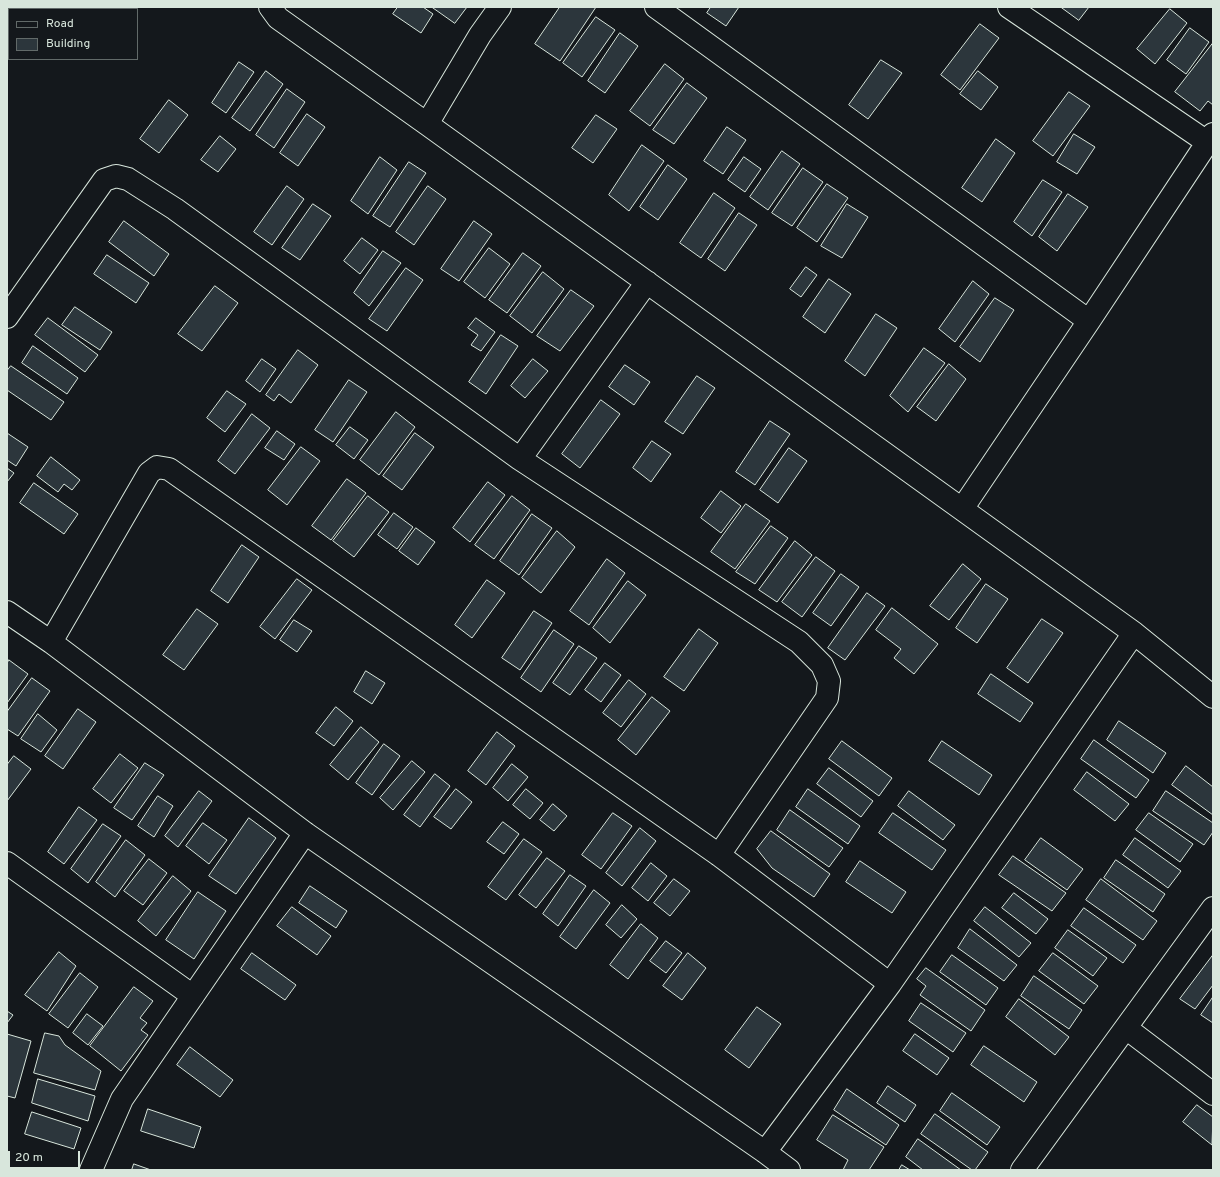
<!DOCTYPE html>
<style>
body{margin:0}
#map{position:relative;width:1220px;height:1177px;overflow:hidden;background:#14181c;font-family:Overpass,sans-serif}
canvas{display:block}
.frame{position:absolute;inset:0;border:8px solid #d8e6dc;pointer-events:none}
.legend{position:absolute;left:8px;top:8px;width:130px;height:52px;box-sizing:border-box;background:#14181c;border:1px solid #626a69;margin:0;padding:5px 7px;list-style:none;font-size:12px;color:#d8e6dc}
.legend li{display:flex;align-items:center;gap:8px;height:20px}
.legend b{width:20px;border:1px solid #626a69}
.scale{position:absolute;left:8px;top:1151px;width:72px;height:18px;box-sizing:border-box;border:2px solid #d8e6dc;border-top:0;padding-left:5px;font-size:12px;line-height:14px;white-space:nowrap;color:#d8e6dc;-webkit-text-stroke:3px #14181c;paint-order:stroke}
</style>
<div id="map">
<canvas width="1220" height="1177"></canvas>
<div class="frame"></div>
<ul class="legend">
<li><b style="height:5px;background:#14181c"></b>Road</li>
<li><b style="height:11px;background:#2c363c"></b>Building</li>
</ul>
<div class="scale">20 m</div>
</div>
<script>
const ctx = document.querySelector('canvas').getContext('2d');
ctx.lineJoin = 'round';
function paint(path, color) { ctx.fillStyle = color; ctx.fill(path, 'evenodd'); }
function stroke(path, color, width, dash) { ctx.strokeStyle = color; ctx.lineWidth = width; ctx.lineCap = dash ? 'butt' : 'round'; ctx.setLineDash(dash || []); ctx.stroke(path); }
const building = new Path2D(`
 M398,7h25l10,7 -12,19 -28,-19z
 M432,7h35l-12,16z
 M560,7h36l-36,54 -25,-17z
 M711,7h28l-13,19 -19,-13z
 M1061,7h28l-10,13z
 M1170,9l17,14 -32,41 -18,-15z
 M596,17l19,13 -33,47 -19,-14z
 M980,24l19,14 -39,52 -19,-15z
 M1190,28l19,14 -23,32 -19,-14z
 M620,33l18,13 -33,47 -17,-12z
 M1213,43v62l-5,-4 -8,10 -25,-19z
 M881,60l21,13 -34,46 -19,-14z
 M239,62l15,10 -28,41 -14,-10z
 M665,64l19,15 -34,47 -20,-15z
 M266,71l17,13 -33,47 -18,-13z
 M978,71l20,16 -17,23 -21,-16z
 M687,83l20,15 -33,46 -21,-14z
 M287,89l18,13 -31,46 -18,-13z
 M1069,92l21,14 -37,50 -20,-15z
 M169,100l19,15 -29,38 -19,-14z
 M307,114l18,13 -27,39 -18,-13z
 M596,115l21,14 -24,34 -21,-15z
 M727,127l19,13 -23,34 -19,-13z
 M1074,134l21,13 -18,27 -20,-12z
 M220,136l16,13 -18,23 -17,-12z
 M996,139l19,14 -33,49 -20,-14z
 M642,145l22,16 -35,50 -20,-16z
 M782,151l18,13 -32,46 -18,-13z
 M380,157l17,13 -29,44 -17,-13z
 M744,157l17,12 -16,23 -17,-12z
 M409,162l17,11 -36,54 -17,-11z
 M668,165l19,14 -29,41 -18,-13z
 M803,168l20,14 -31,44 -20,-13z
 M1043,180l19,12 -30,44 -18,-14z
 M827,184l21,14 -31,44 -20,-14z
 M287,186l17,13 -32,46 -18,-13z
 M428,186l18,13 -32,46 -18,-13z
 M714,193l21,15 -34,50 -21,-15z
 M1068,194l20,13 -31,44 -18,-14z
 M313,204l18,12 -31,44 -18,-12z
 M847,204l21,13 -26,41 -21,-12z
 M739,213l18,12 -32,46 -17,-12z
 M124,221l45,33 -15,22 -45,-34z
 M474,221l18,13 -33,47 -18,-12z
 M362,238l16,12 -18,24 -16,-13z
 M489,248l21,16 -25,34 -21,-16z
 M383,251l18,12 -32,43 -15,-13z
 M523,253l18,13 -34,47 -18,-13z
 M107,255l42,28 -13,20 -42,-29z
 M806,267l11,8 -16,22 -11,-8z
 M406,268l17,12 -36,51 -18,-12z
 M543,272l21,17 -32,44 -22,-17z
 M829,279l22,15 -26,39 -22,-16z
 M973,281l16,13 -34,48 -16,-13z
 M215,286l23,17 -36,48 -24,-17z
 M571,290l23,16 -34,45 -23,-15z
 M995,298l19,12 -34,52 -20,-15z
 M75,307l37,25 -12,18 -38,-25z
 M876,314l21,14 -32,48 -20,-15z
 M48,318l50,37 -13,17 -50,-37z
 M476,318l19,14 -14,19 -10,-6 7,-10 -10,-7z
 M501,335l17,11 -32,48 -17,-12z
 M33,346l45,32 -11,16 -45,-31z
 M924,348l21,15 -37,49 -18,-16z
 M298,350l20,15 -27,38 -12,-9 -5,7 -8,-6z
 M262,359l14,10 -16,23 -14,-11z
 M533,359l15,12 -23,27 -14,-12z
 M949,364l17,15 -30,42 -19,-14z
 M625,365l25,17 -16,23 -25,-18z
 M11,366l53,36 -13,18 -44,-30v-19z
 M697,376l18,12 -32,46 -18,-12z
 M349,380l18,12 -34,50 -18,-12z
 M227,391l19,13 -21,28 -18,-14z
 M601,400l19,14 -40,54 -18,-14z
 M396,412l19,15 -36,48 -19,-15z
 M252,414l18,14 -35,46 -17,-13z
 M770,421l20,13 -35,51 -19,-13z
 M350,427l18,13 -14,19 -18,-14z
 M277,431l18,13 -11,16 -19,-12z
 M7,433l21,14 -12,19 -9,-6z
 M415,433l19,14 -32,43 -19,-14z
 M652,441l19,13 -20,28 -18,-14z
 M301,447l19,14 -33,44 -19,-15z
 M789,448l18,13 -29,42 -18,-13z
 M51,457l29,23 -8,10 -8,-6 -6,8 -21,-16z
 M7,468l7,5 -7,9z
 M347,479l19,14 -35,47 -19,-14z
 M488,482l17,13 -35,47 -17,-14z
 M34,483l44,31 -14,20 -44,-31z
 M721,491l20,15 -20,27 -20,-15z
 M368,496l21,16 -35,45 -21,-16z
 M512,496l18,14 -36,49 -19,-14z
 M746,504l24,17 -35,48 -24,-17z
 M394,513l19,14 -16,22 -19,-14z
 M532,514l20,14 -33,47 -19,-14z
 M771,526l17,12 -33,46 -19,-12z
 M416,528l19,14 -17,23 -19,-14z
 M557,531l18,16 -34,46 -19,-15z
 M795,541l17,14 -35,47 -18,-12z
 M242,545l17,12 -31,46 -17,-12z
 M816,557l19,14 -33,46 -20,-15z
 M607,559l18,14 -36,52 -19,-14z
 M963,564l18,15 -32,41 -19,-14z
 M841,574l18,13 -28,39 -18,-13z
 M297,579l15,11 -37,49 -15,-12z
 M487,580l18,13 -33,45 -17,-13z
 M628,581l18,14 -36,48 -17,-15z
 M986,584l22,15 -31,44 -21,-15z
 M867,593l18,13 -40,54 -17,-12z
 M892,608l46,36 -24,30 -20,-16 7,-9 -25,-19z
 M197,609l21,15 -34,46 -21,-15z
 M534,611l18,12 -32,47 -18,-12z
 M1042,619l21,14 -35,50 -21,-15z
 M294,620l18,11 -15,21 -17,-12z
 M699,629l19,14 -34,48 -20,-14z
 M554,630l20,14 -33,48 -20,-14z
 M579,646l18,12 -27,37 -17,-12z
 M9,660l19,14 -21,29v-39z
 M605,663l16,12 -20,27 -16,-12z
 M366,671l19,12 -13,21 -18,-12z
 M991,674l42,29 -13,19 -42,-28z
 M32,678l18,13 -32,45 -11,-7v-17z
 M629,680l17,14 -25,33 -18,-14z
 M652,697l18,14 -34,44 -18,-15z
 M336,707l17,14 -19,25 -18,-13z
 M78,709l18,13 -33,47 -18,-13z
 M38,714l19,16 -16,22 -20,-13z
 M1119,721l47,32 -13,20 -46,-33z
 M361,727l18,15 -31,38 -18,-15z
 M497,732l18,14 -29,39 -18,-14z
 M1094,740l55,40 -13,18 -55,-39z
 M842,741l50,37 -13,18 -50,-37z
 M942,741l50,34 -13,20 -50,-34z
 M384,744l16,12 -28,39 -16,-12z
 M120,754l18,14 -27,35 -18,-14z
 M14,756l17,13 -24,32v-36z
 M412,761l13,11 -32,38 -13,-12z
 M145,763l19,12 -32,45 -18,-12z
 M512,764l16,13 -20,24 -15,-13z
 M1186,766l27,21v28l-41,-30z
 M829,768l44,33 -12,16 -44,-33z
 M1087,772l42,32 -14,17 -41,-31z
 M435,774l15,12 -30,41 -16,-12z
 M456,789l16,13 -21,27 -17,-12z
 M526,789l17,14 -13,16 -17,-14z
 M808,789l52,37 -12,18 -52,-37z
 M199,791l13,10 -34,46 -13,-11z
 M909,791l46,34 -12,15 -45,-34z
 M1166,791l47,32v9l-9,13 -51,-34z
 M158,796l15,10 -19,31 -16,-11z
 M553,804l14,12 -13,15 -14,-11z
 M79,807l18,13 -33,44 -16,-12z
 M790,810l53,38 -14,19 -52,-37z
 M613,813l19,13 -31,43 -19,-14z
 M893,813l53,37 -14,20 -53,-37z
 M1149,813l44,31 -13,18 -44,-32z
 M249,818l27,20 -40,56 -27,-18z
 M503,822l16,12 -15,20 -17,-12z
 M203,823l24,17 -18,24 -23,-18z
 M103,824l18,12 -33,47 -17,-14z
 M640,828l16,13 -34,45 -16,-13z
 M771,831l59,43 -16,23 -42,-29 -15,-19z
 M1041,838l42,31 -16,21 -42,-30z
 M1135,838l46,33 -13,17 -45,-33z
 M524,839l18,13 -36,48 -18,-13z
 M126,840l19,15 -30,42 -19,-15z
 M1013,856l53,37 -14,18 -53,-36z
 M547,858l18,13 -29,37 -17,-13z
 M149,859l18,14 -24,32 -19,-14z
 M1116,860l49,34 -12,18 -49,-34z
 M860,861l46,31 -14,21 -46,-31z
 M651,863l16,13 -19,25 -16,-13z
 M570,875l16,11 -28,40 -15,-12z
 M173,876l18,15 -35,45 -18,-15z
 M674,879l16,12 -20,25 -16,-13z
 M1101,879l56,42 -14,19 -57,-40z
 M310,886l37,25 -11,17 -37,-25z
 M594,890l16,13 -34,46 -16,-12z
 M198,892l28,19 -32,48 -28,-19z
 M1014,893l34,26 -12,15 -34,-26z
 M622,905l15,14 -16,19 -15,-13z
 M292,907l39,29 -14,19 -40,-29z
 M985,907l46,36 -12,14 -45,-36z
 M1084,908l52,37 -13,18 -52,-37z
 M641,924l17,14 -30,41 -18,-14z
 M970,929l47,36 -13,16 -46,-33z
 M1068,930l39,28 -14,18 -38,-28z
 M666,941l16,12 -16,20 -16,-12z
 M59,952l17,14 -29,45 -22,-16z
 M252,953l44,32 -11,15 -44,-31z
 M688,953l18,15 -24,32 -19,-14z
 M1053,953l45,33 -14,18 -45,-33z
 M952,955l46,33 -12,17 -46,-33z
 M1213,955v30l-18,24 -15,-10z
 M926,968l59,42 -14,21 -51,-36 6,-9 -9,-7z
 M80,973l18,14 -30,41 -19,-14z
 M1034,976l48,34 -13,19 -48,-33z
 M134,987l19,14 -13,17 7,5 -6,7 7,5 -27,36 -31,-25z
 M1213,997v26l-12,-8z
 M1019,999l50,38 -14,18 -49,-38z
 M921,1003l45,30 -13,19 -44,-31z
 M757,1007l24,17 -32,44 -24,-18z
 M7,1011l6,4 -6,8z
 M87,1014l16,12 -15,19 -15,-12z
 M45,1033l14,3 6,9 36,26 -6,19 -61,-17z
 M7,1034l24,7 -16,57 -8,-2z
 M915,1034l34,24 -12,17 -34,-24z
 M984,1046l53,36 -13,20 -53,-37z
 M190,1047l43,33 -13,17 -43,-32z
 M38,1079l57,17 -7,25 -56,-18z
 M888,1086l28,19 -11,17 -28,-19z
 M847,1089l52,36 -13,20 -52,-35z
 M952,1093l48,34 -13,18 -47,-34z
 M1197,1105l16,12 -1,28 -29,-23z
 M148,1109l53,18 -7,21 -53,-17z
 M32,1112l49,16 -7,21 -49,-15z
 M935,1114l53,38 -13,18h-3l-51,-36z
 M833,1115l51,32 -15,23h-26l5,-10 -31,-20z
 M918,1139l43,31h-38l-17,-13z
 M134,1164l17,6h-19z
 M902,1165l8,5h-11z`);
paint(building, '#2c363c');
stroke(building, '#d8e6dc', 1);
const street = new Path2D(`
 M270,7l8,11 149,106 707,509
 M656,7l433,314
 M1009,7l198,135
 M427,124l53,-89 20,-28
 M7,317l97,-137 12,-4 12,3 47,30 345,250 279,183 23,23 7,16 -2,17 -108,157
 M520,459l127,-177
 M962,509l127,-188 124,-187
 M7,612l44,30 254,191 460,319 24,18
 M51,642l98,-169 8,-6 12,2 550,386 171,129 -125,168
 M7,863l186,133
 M890,984l244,-351 79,64
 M1126,1028l87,66
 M91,1170l31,-71 183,-266
 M1022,1170l191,-262`);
stroke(street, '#d8e6dc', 24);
stroke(street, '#14181c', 22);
</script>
